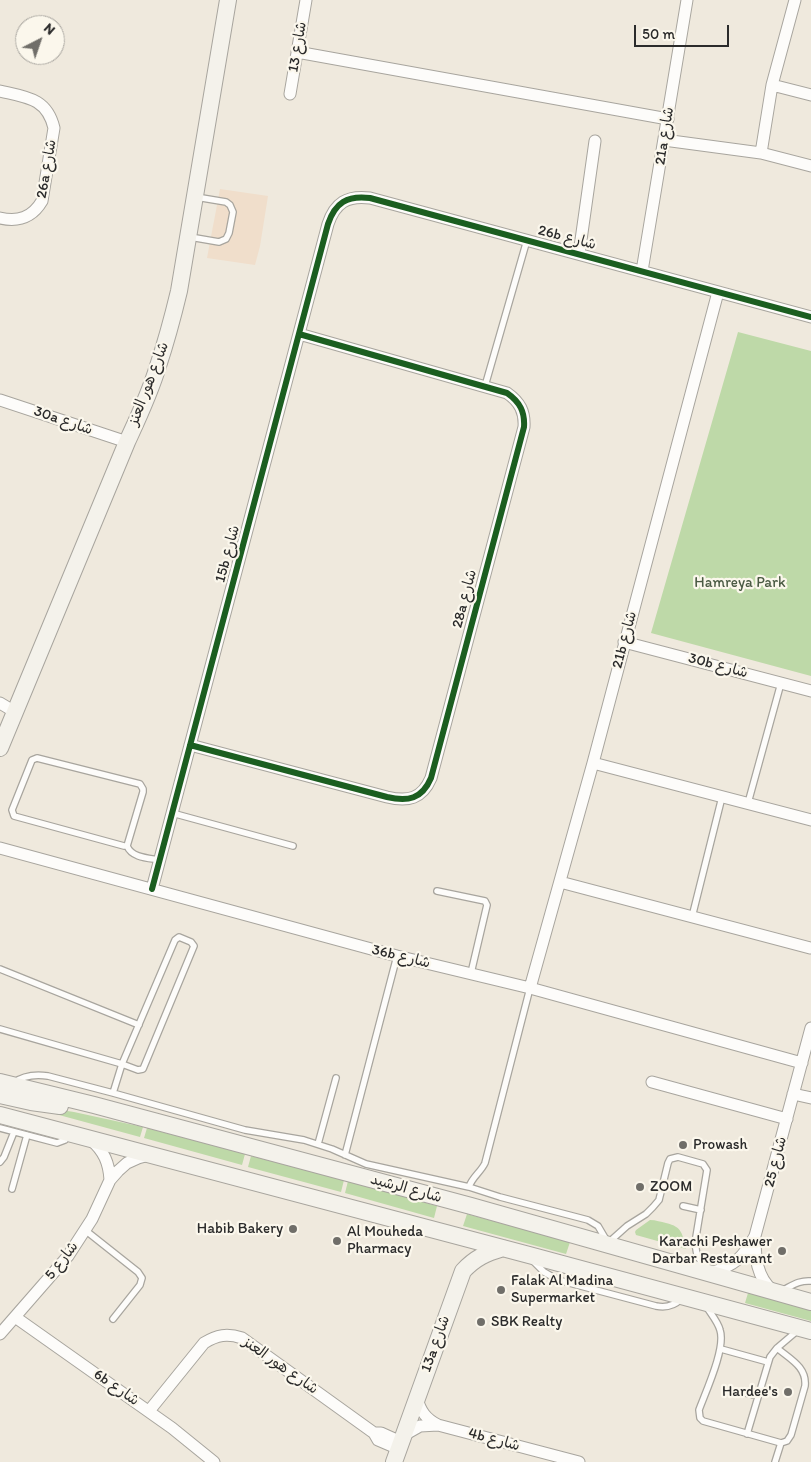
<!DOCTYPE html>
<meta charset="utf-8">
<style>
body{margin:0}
#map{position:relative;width:811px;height:1462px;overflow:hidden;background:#efe9dd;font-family:Itim,sans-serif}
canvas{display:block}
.north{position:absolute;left:15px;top:15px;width:50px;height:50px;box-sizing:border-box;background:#fbf7ec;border:1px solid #a8a59f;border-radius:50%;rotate:41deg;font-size:14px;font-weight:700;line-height:20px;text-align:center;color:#2b2b2b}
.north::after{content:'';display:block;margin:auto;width:18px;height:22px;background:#706e69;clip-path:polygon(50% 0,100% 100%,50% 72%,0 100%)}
.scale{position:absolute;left:634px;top:25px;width:95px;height:22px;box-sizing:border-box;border:2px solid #2b2b2b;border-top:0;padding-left:6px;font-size:15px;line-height:18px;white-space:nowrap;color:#2b2b2b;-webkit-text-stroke:4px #fbf7ec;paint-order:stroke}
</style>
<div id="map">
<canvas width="811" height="1462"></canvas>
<div class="north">N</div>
<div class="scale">50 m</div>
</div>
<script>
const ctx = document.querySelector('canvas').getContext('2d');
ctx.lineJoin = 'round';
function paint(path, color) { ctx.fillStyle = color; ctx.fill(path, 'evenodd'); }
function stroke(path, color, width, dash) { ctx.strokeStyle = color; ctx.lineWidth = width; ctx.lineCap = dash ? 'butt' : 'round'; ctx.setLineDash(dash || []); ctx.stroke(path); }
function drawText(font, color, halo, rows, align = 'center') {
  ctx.font = font + ' Itim,"Playpen Sans Arabic",sans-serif'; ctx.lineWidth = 4.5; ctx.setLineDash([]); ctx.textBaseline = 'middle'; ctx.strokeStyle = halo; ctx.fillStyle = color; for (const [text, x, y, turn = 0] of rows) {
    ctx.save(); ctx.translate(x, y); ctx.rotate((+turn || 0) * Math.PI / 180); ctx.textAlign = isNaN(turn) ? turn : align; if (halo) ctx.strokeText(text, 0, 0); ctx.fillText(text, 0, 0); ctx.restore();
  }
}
paint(new Path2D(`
 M220,189l48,7 -8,50 -5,19 -48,-7z`), '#f0decb');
paint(new Path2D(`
 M738,332l73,19v325l-160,-43z
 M48,1108l26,4 69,15 -3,10 -92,-25z
 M147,1128l98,26 -3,11 -98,-27z
 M251,1156l93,24 -3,12 -93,-25z
 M348,1181l89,25 -3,12 -89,-25z
 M467,1214l103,28 -4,12 -103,-28z
 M650,1220c6,0 11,2 16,3 17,4 16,11 20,26l-50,-14 -1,-3 1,-2z
 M748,1293l63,17v11l-66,-18z`), '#bed9a8');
const lane = new Path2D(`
 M190,237l29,5 7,-3 3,-6 4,-21 -3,-7 -4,-3 -30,-5
 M485,386l42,-146
 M37,758l103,26 3,5v3l-16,54h-3l-110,-30 -2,-6 20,-50z
 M748,803l33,-120
 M172,813l121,33
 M127,846c5,12 21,12 33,14
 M437,891l48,10 2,4 -16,68
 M692,917l30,-120
 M179,937l12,5 3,4 -51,123 -5,1 -16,-6 53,-124z
 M0,969l139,56
 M0,1029l122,35 -9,29
 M13,1083c11,-8 22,-9 35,-7l65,17 132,37 59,10 28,9 34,15 103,23 31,10 88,23 10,6 10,17 19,-17 19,-12 7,-7 6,-7 9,-37 2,-4 8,-2 25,7 4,6 -12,73 2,12 8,13
 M0,1128l57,15 8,-3 3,-5
 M318,1144l18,-66
 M345,1155l52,-199
 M0,1162l4,-5 10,-25
 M469,1187c3,-10 12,-15 16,-24l45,-175
 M12,1189l15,-54
 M683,1206l18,4
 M85,1230l53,42 4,6 -2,7 -27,34
 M533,1261l11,11 14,8 98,26c10,2 18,0 25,-7
 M783,1290c10,-5 17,-10 28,-9
 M706,1306c5,8 12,16 14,24 6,18 -14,61 -21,80l1,8 3,3 78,22 6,-2 4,-6 14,-49c2,-19 -15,-27 -28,-38
 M721,1349l47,13
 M746,1393l12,3
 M747,1434l23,-77 7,-9 20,-17
 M775,1462l6,-19`);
const street = new Path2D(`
 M297,52l371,67
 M772,85l39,10
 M0,91c26,6 47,7 54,37l-12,73c-10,17 -24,21 -42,17
 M290,94l16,-94
 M664,140l97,13 50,13
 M761,153l11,-68 23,-85
 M579,254l16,-113
 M642,271l45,-271
 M0,400l127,42
 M624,642l187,49
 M0,703l15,9
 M190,745l197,52c21,5 35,2 44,-19l93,-351c1,-15 -4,-25 -17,-34l-208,-59
 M593,763l218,57
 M0,848l397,108 133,32 272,75
 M560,882l250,66
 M152,889l176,-665c7,-21 19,-29 42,-26l441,119
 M530,988l63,-225 125,-471
 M652,1082l135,37
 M793,1094l18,4
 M91,1140c13,11 18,23 19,40
 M755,1238c0,19 2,39 17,52
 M710,1273c24,-7 33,-15 45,-37l56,-208
 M15,1317l157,111 42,34
 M0,1334l68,-78 24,-37 18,-39 8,-9 9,-8 11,-5 11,-3
 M417,1398c3,13 9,21 21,27
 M149,1411l55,-68c13,-8 23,-10 38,-5l132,95 4,7 21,9
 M374,1433h7l20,9
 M404,1435l16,-9 18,-1 141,37`);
const secondary = new Path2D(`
 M0,748l127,-306c11,-24 23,-49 31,-76 8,-24 15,-50 21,-75l49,-291
 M0,1082l94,23 377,101 340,96
 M0,1095l31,7 29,4
 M0,1115l529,140 282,76
 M394,1462l69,-191c12,-13 23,-18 40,-23`);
stroke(lane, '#a8a59e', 8);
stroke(street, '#a8a59e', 13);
stroke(secondary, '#a8a59e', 18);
stroke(lane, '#fdfcfa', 5.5);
stroke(street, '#fdfcfa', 11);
stroke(secondary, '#f4f2eb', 16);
stroke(new Path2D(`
 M190,745l197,52c21,5 35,2 44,-19l93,-351c1,-15 -4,-25 -17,-34l-208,-59
 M152,889l176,-665c7,-21 19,-29 42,-26l441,119`), '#1b5e20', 6);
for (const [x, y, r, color] of [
 [683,1145,5,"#706e69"],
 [640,1187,5,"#706e69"],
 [293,1229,5,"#706e69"],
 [337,1241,5,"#706e69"],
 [782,1251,5,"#706e69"],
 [501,1290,5,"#706e69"],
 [481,1322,5,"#706e69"],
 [788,1392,5,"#706e69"]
]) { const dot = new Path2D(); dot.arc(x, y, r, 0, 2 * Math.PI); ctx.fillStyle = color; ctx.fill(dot); stroke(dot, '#fbf7ec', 2); }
drawText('15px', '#2b2b2b', '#fbf7ec', [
 ["شارع 13",298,47,-80],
 ["21a شارع",665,136,-81],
 ["26a شارع",47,169,-80],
 ["26b شارع",567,238,15],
 ["شارع هور العنز",149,384,-69],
 ["30a شارع",63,421,19],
 ["15b شارع",228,554,-75],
 ["28a شارع",465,599,-75],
 ["21b شارع",625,640,-75],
 ["30b شارع",718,666,15],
 ["36b شارع",401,957,14],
 ["شارع 25",776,1162,-75],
 ["شارع الرشيد",406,1189,15],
 ["شارع 5",62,1261,-52],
 ["13a شارع",436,1344,-70],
 ["شارع هور العنز",280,1366,35],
 ["6b شارع",116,1388,35],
 ["4b شارع",494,1440,15]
]);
drawText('15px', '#4b5b44', '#fbf7ec', [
 ["Hamreya Park",740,583]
]);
drawText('15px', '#2b2b2b', '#fbf7ec', [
 ["Prowash",693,1145],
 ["ZOOM",650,1187],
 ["Habib Bakery",283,1229,"right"],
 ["Al Mouheda",347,1232],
 ["Pharmacy",347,1249],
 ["Karachi Peshawer",772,1242,"right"],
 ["Darbar Restaurant",772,1259,"right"],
 ["Falak Al Madina",511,1281],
 ["Supermarket",511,1298],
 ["SBK Realty",491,1322],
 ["Hardee's",778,1392,"right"]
], 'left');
</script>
